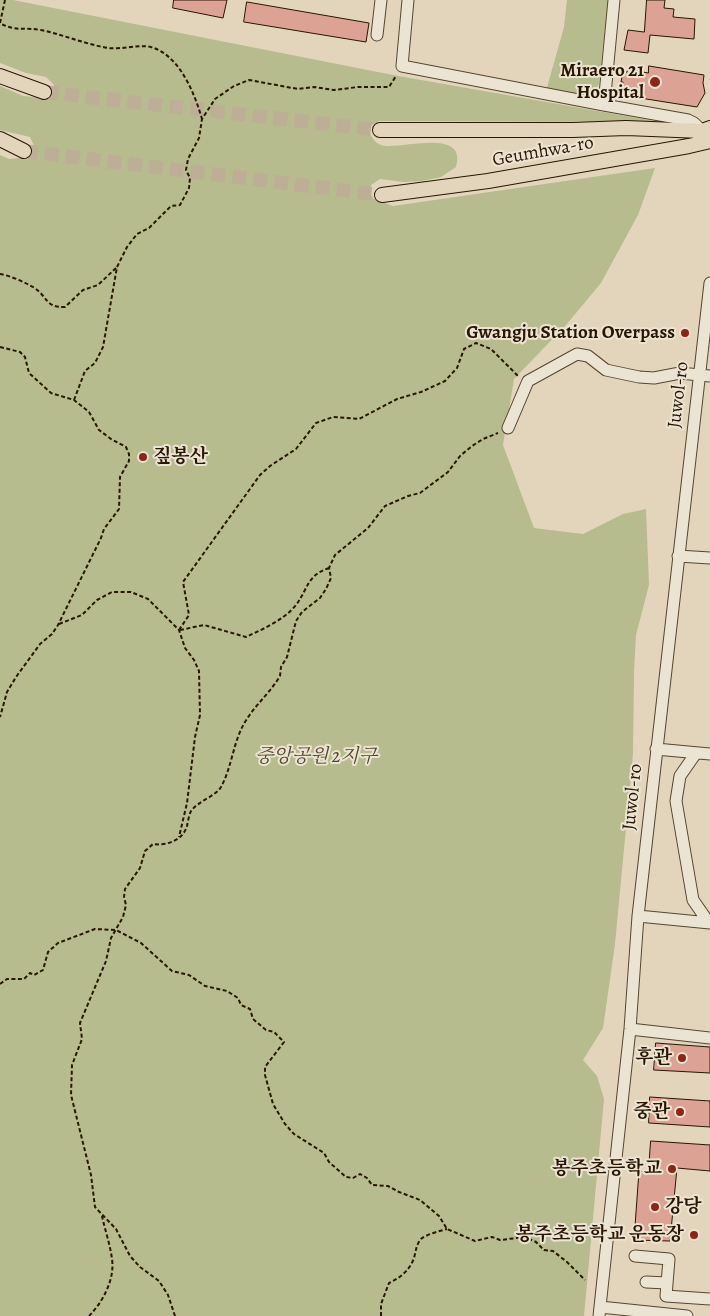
<!DOCTYPE html>
<meta charset="utf-8">
<style>
body{margin:0}
canvas{display:block;background:#e2d5bc}
</style>
<canvas width="710" height="1316"></canvas>
<script>
const ctx = document.querySelector('canvas').getContext('2d');
ctx.lineJoin = 'round';
function paint(path, color) { ctx.fillStyle = color; ctx.fill(path, 'evenodd'); }
function stroke(path, color, width, dash) { ctx.strokeStyle = color; ctx.lineWidth = width; ctx.lineCap = dash ? 'butt' : 'round'; ctx.setLineDash(dash || []); ctx.stroke(path); }
function drawText(font, color, halo, rows, align = 'center') {
  ctx.font = font + ' Alegreya,"Noto Serif KR",serif'; ctx.lineWidth = 4; ctx.setLineDash([]); ctx.textBaseline = 'middle'; ctx.strokeStyle = halo; ctx.fillStyle = color; for (const [text, x, y, turn = 0] of rows) {
    ctx.save(); ctx.translate(x, y); ctx.rotate((+turn || 0) * Math.PI / 180); ctx.textAlign = isNaN(turn) ? turn : align; if (halo) ctx.strokeText(text, 0, 0); ctx.fillText(text, 0, 0); ctx.restore();
  }
}
paint(new Path2D(`
 M0,0h13l380,75 267,47 -281,-1 -7,4 -3,5c2,7 5,12 12,15 16,6 87,-19 75,22l-15,10 -19,4 -19,1 -23,-3 -9,6 -2,7 5,7 19,7 262,-38 -17,47 -37,68 -35,42 -52,54 -11,66 31,83 49,6 40,-20 23,-5 3,76 -13,50 -2,38 -1,81 -18,190 -12,84 -20,32 14,16 7,23 -20,217h-584v-1161l9,4 20,-2 6,-9 -5,-11 -30,-7v-44l23,10 20,2 10,-6 1,-7 -8,-8 -20,-4 -26,-10z
 M567,0h41l-9,84 -7,10 -7,1 -39,-4 18,-64z`), '#b7bc8e');
const building = new Path2D(`
 M174,0h53l-4,18 -50,-10z
 M647,0h18l-1,8 10,1 -1,8 22,2 -1,20 -44,-4 -2,18 -24,-3 4,-20 16,2z
 M247,2l122,21 -3,19 -122,-20z
 M649,66l55,9 -1,8 2,10 -8,14 -76,-12 2,-13h-2l2,-10h4l1,-3 20,4z
 M656,1043l54,4v26l-56,-3z
 M650,1097l60,4v26l-61,-4z
 M651,1141l59,4v26l-33,-3 -7,73 -36,-1 5,-69 9,1z`);
paint(building, '#dca394');
stroke(building, '#281600', 1);
stroke(new Path2D(`
 M44,92l336,38
 M24,151l358,44`), '#bdaf96', 14, [14, 7]);
const minor = new Path2D(`
 M408,0l-6,66 202,39 84,15 6,3 8,8
 M377,35l4,-35
 M604,105l10,-105
 M508,428l20,-47 49,-27 11,2 18,14 33,7 15,1 26,-5 30,3
 M678,556l32,2
 M656,749l54,5
 M696,753l-16,23 -4,25 17,99 16,23
 M638,916l72,7
 M630,1029l80,9
 M635,1256l34,3 -3,37 44,3
 M646,1282l21,1
 M600,1307l87,9
 M599,1316l31,-287 8,-113 72,-633`);
const major = new Path2D(`
 M0,76l44,16
 M380,130h193l53,-2 76,3 8,-3
 M0,139l24,12
 M382,195l106,-14 201,-35 21,-5`);
stroke(minor, '#56462f', 13);
stroke(major, '#281600', 16);
stroke(new Path2D(`
 M5,0l-5,23c15,9 25,4 41,7 23,5 44,14 67,18 15,2 32,-5 46,0 27,10 41,47 48,71
 M0,274c9,1 26,9 33,13 15,9 12,21 32,20l18,-17 15,-5 19,-18
 M0,347l20,5 5,5 4,16 22,20 23,7 15,12 10,18 12,9 15,8 3,7v7l-9,16 -1,32 -15,20 -3,9 -43,87 -6,9 -12,10 -24,33 -9,15 -7,25
 M74,400l11,-29 10,-8 8,-16 14,-80 10,-20 10,-13 12,-6 22,-22 9,-1 9,-17 1,-10 -4,-8 2,-11 11,-21 3,-19 13,-20 19,-13 15,-6 49,9 16,-2 20,3 24,-3h31l7,-11
 M59,624l23,-9 15,-15 15,-8h19l17,7 31,31 6,18 9,12 5,11 1,44 -5,22 -8,66 -8,34
 M179,630l10,-15 -6,-33 77,-107 10,-9 26,-17 20,-26 17,-6 26,2 38,-20 24,-7 24,-11 12,-13 7,-19 12,-6 15,6 28,28
 M180,630l24,-5 42,12c17,-8 38,-17 50,-32 12,-16 11,-30 33,-37
 M0,984l7,-5h17l6,-6 4,2 9,-5 5,-18 10,-9 37,-14 21,1 25,13 31,28 17,4 16,11 22,5 11,7 3,7 9,4 3,10 13,11 8,2 10,10 -19,25v8l8,29 12,20 9,10 30,19 5,9 17,15 7,1 7,-4 7,4 5,7 16,1 11,6 21,8 19,16 8,13 28,12 17,-4 8,3 25,-3 11,5 8,8 9,1 14,11 18,18
 M89,1316c14,-14 26,-37 23,-57 -2,-15 -7,-29 -10,-43
 M175,1316l-7,-21 -9,-14 -19,-14 -10,-11 -14,-27 -21,-22 -4,-32 -20,-80 1,-30 10,-26 -2,-16 26,-62 5,-23 12,-21 3,-12 -2,-8 1,-8 15,-21 5,-17 8,-7c14,2 30,-4 34,-18 1,-5 2,-11 4,-15 7,-10 25,-15 30,-24 11,-20 12,-45 24,-65 10,-17 25,-29 35,-46l1,-9 6,-10 9,-36 6,-9 18,-14 6,-9 5,-11 -2,-10 6,-13 33,-27 17,-22 23,-10 12,-3 28,-21 12,-16 12,-10 11,-7 15,-6
 M381,1316v-12l8,-21c11,-5 21,-13 25,-25 2,-7 2,-13 7,-19 6,-5 19,-8 26,-10`), '#281600', 2, [4, 2.5]);
stroke(minor, '#ece4d3', 11);
stroke(major, '#e2d5bc', 14);
for (const [x, y, r, color] of [
 [655,82,6,"#8f2418"],
 [685,333,5,"#8f2418"],
 [143,457,5,"#8f2418"],
 [682,1058,5,"#8f2418"],
 [680,1112,5,"#8f2418"],
 [672,1169,5,"#8f2418"],
 [655,1207,5,"#8f2418"],
 [694,1235,5,"#8f2418"]
]) { const dot = new Path2D(); dot.arc(x, y, r, 0, 2 * Math.PI); ctx.fillStyle = color; ctx.fill(dot); stroke(dot, '#ece4d3', 2); }
drawText('bold 19px', '#281600', '#ece4d3', [
 ["Miraero 21",644,71],
 ["Hospital",644,93],
 ["Gwangju Station Overpass",675,333],
 ["짚봉산",153,457,"left"],
 ["후관",672,1058],
 ["중관",670,1112],
 ["봉주초등학교",662,1169],
 ["강당",665,1207,"left"],
 ["봉주초등학교 운동장",684,1235]
], 'right');
drawText('19px', '#281600', '#ece4d3', [
 ["Geumhwa-ro",543,152,-10],
 ["Juwol-ro",679,395,-83],
 ["Juwol-ro",633,797,-84]
]);
drawText('italic 19px', '#53482b', '#ece4d3', [
 ["중앙공원 2지구",316,757]
]);
</script>
